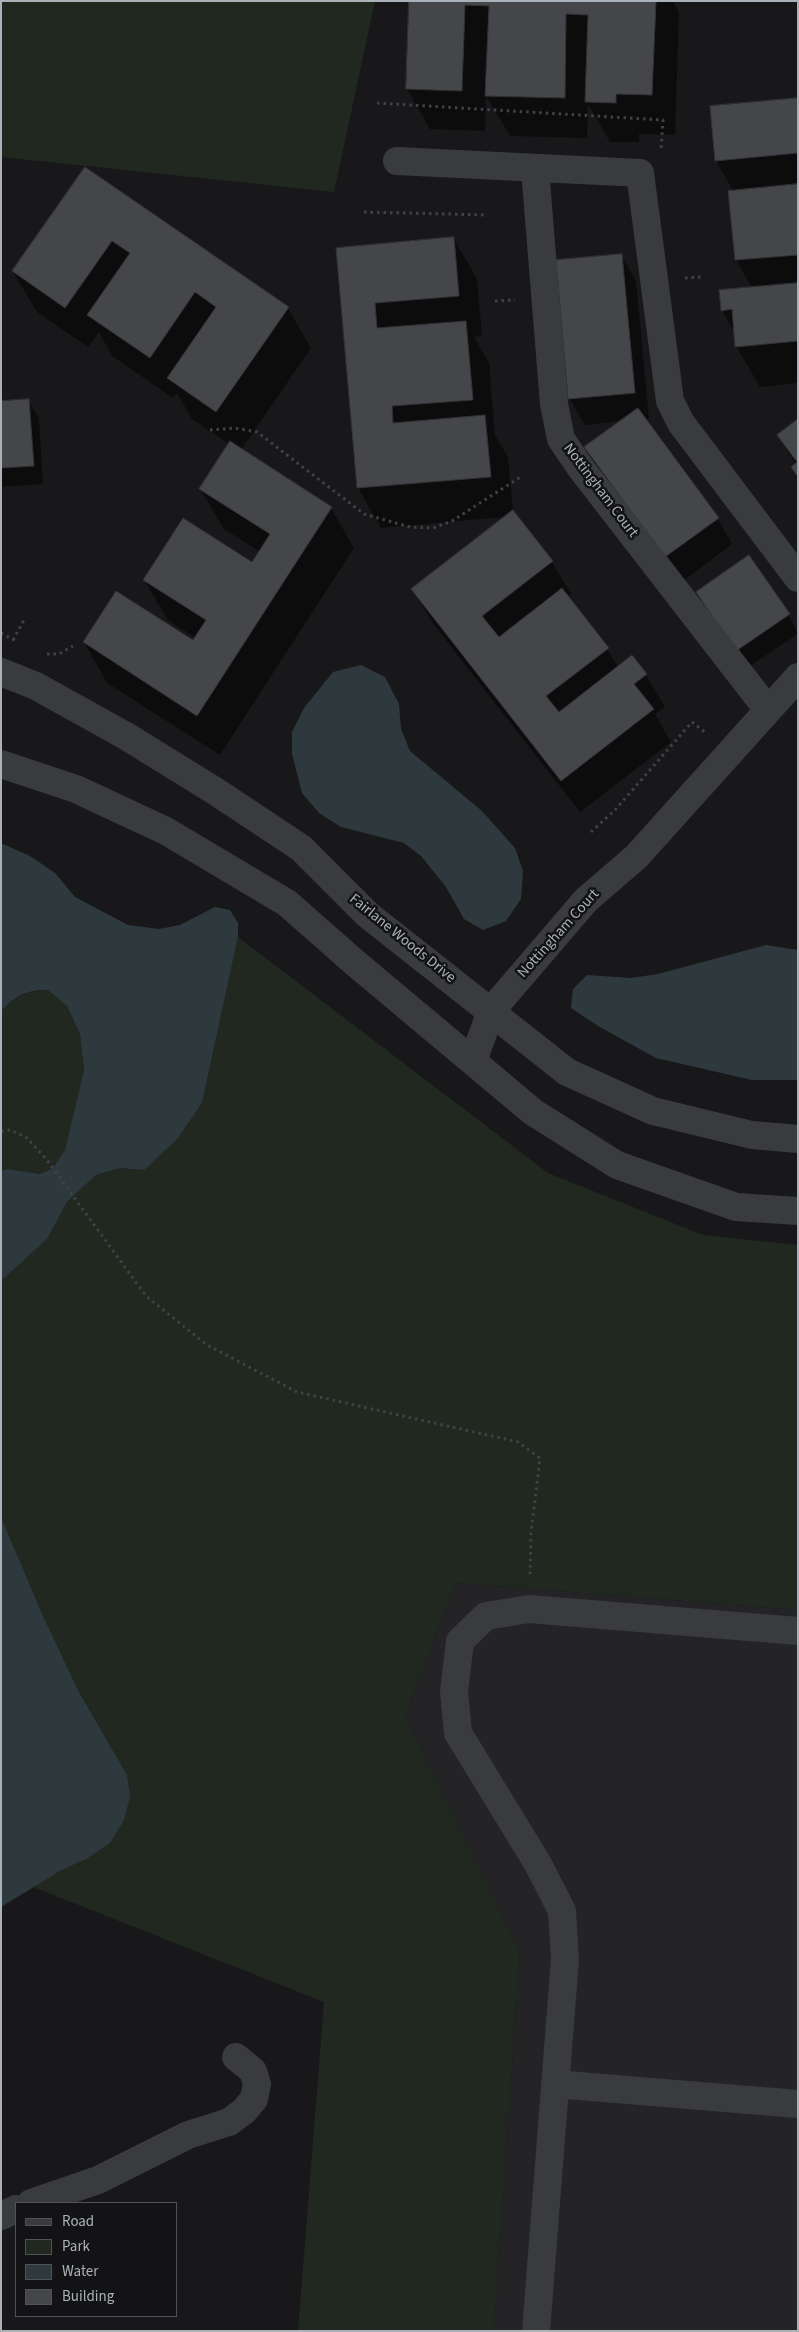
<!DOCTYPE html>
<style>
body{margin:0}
#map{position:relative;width:799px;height:2332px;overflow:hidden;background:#18181a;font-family:"Source Sans 3",sans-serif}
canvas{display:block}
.frame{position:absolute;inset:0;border:2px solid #abb1b9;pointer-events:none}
.legend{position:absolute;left:15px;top:2202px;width:162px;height:115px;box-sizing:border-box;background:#131315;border:1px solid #505257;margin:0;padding:6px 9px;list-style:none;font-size:15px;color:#abb1b9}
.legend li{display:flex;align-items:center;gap:10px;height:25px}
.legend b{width:25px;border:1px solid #505257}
</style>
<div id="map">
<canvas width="799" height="2332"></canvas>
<div class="frame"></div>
<ul class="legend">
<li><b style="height:6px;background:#393b3f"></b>Road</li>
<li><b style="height:14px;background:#202820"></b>Park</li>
<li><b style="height:14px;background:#2e393d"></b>Water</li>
<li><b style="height:14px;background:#45464a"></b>Building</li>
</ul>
</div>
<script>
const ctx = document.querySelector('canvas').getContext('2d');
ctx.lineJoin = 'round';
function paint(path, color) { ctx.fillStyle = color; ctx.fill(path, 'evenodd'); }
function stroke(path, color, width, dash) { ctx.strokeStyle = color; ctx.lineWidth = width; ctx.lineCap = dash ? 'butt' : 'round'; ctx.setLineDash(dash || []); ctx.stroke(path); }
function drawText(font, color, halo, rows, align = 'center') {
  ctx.font = font + ' "Source Sans 3",sans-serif'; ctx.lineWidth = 5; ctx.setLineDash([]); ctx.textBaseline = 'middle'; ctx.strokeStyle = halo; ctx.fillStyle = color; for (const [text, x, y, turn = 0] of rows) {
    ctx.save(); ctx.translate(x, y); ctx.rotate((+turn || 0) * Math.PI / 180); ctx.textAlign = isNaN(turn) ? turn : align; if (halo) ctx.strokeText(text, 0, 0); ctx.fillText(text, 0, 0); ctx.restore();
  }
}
paint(new Path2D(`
 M456,1583l342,27v721h-304l26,-380 -115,-235z`), '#242427');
paint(new Path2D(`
 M1,1h374l-41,191 -333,-35z
 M238,937l310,236 155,62 95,10v365l-342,-27 -51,133 115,235 -26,380h-196l26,-329 -291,-115 27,-16 26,-12 41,-84 -48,-83 -36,-76 -42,-99v-236l46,-42 20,-37 29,-27 24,-7 24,2 58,-67z
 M48,990l19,16 13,28 4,36 -19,81 -12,17 -13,6 -33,-5 -6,2v-160c16,-16 25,-20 47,-21z`), '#202820');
paint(new Path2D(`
 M361,665l24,12 14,27 2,25 9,22 72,60 33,37 8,23 -2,28 -15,22 -23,9 -19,-11 -18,-32 -25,-31 -17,-13 -63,-16 -22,-14 -17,-20 -10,-39v-22l12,-24 29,-36z
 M1,843l29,13 25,17 20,24 53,28 31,4 21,-4 35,-18 15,3 8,13v14l-36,166 -25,36 -33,31 -24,-2 -24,7 -29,27 -20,37 -46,42v-110l6,-2 33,5 13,-6 12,-18 19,-80 -4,-36 -13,-28 -19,-16c-22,0 -31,5 -47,21z
 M766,945l32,5v130h-46l-96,-22 -58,-32 -27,-18 2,-19 14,-14 44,3 27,-4z
 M1,1517l42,99 36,76 48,83 3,22 -6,23 -14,23 -24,16 -26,12 -59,36z`), '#2e393d');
paint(new Path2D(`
 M410,1h263l6,12 -4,122 -36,-1v8h-29l-22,-38 -1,34 -77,-2 -24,-40 -1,35 -55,-2 -23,-40z
 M798,99v284l-38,4 -24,-41 -1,-13 -13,-23 30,-22 -16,-28 -6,-68h4l-18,-31z
 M85,168l203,140 23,40 -70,102 90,58 23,40 -134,207 -113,-72 -23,-41h109l3,-4 -28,-18 -24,-40 109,-16 7,-12 -36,-23 -24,-40 29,-45 -37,-25 -15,-26 -4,5 -61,-42 -13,-24 -11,15 -51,-35 -24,-40z
 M454,239l23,40 5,57 -8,1 15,26 6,72 13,22 5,54 39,51 19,32 -4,3 40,52 11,18 14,-10 14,18 19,32 -10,7 16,28 -91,70 -149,-191 -18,-32 92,-72 -124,11 -23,-40 -21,-239z
 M621,255l15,26 13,138h-4l73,100 14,25 -51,39 -80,-109 -15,-26 36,-27 -37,4 -15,-26z
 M28,400l11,18 4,66 -42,3v-85z
 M798,421v56l-6,-10 4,-2 -18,-30z
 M697,592l92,23 9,19 -51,34z`), '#0007');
const building = new Path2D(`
 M409,1h247l-4,94 -36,-1v9l-31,-1 3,-87 -22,-1 -1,84 -80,-2 4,-90 -24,-1 -3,86 -56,-2z
 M798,98v55l-83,8 -5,-55z
 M85,167l204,140 -73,105 -49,-34 49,-71 -21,-15 -45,66 -63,-43 43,-62 -18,-12 -47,67 -53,-37z
 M798,184v71l-63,5 -7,-69z
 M454,237l5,59 -84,7 2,25 89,-7 7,79 -81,6 1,17 92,-8 6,62 -134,11 -21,-240z
 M622,254l13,139 -67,6 -12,-139z
 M798,283v58l-63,6 -3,-38 -11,2 -2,-21z
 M29,399l5,67 -33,2v-67z
 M638,408l81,110 -54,39 -81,-110z
 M798,419v58l-7,-10 6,-5 -20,-27z
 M230,441l102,66 -135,209 -114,-74 33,-51 77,49 13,-20 -63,-40 40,-62 69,44 18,-28 -71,-45z
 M513,510l40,51 -71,55 17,21 63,-49 47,60 -63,48 13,16 73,-57 15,19 -13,10 20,25 -93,72 -150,-192z
 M749,555l41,59 -54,37 -40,-59z`);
paint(building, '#45464a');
stroke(building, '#323236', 1);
stroke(new Path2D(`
 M377,103l286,17 -2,30
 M364,212l123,3
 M685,278l17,-1
 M495,301l20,-1
 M210,430l25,-2 22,4 107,82 46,13 23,1 19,-7 70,-45
 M1,633l15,8
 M13,640l11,-20
 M47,654h12l14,-8
 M591,832l24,-22 77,-88 14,11
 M1,1131l9,-1 17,8 20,22 99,136 61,49 90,47 221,50 22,16 -9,75 -1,44`), '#3f4246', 3, [2.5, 4]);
stroke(new Path2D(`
 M397,161l243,12 30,228 11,22 117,155
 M535,169l19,235 7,35 19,28 188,243
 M1,672l35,14 90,50 89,55 86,57 67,67 199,157 86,39 99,24 46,4
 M1,764l75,25 90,42 121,72 67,59 179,150 84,53 119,42 62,4
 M473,1061l18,-50 95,-111 50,-43 162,-180
 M555,2084l243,20
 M31,2203l67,-23 90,-45 41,-13 15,-11 10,-12 3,-15 -4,-13 -17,-14
 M1,2216l15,-7
 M536,2331l29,-372 -3,-48 -24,-47 -80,-131 -4,-41 6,-51 26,-25 43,-7 269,22`), '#393b3f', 28);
drawText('15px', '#abb1b9', '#131315', [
 ["Nottingham Court",600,491,53],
 ["Nottingham Court",559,934,-48],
 ["Fairlane Woods Drive",402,939,39]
]);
</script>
